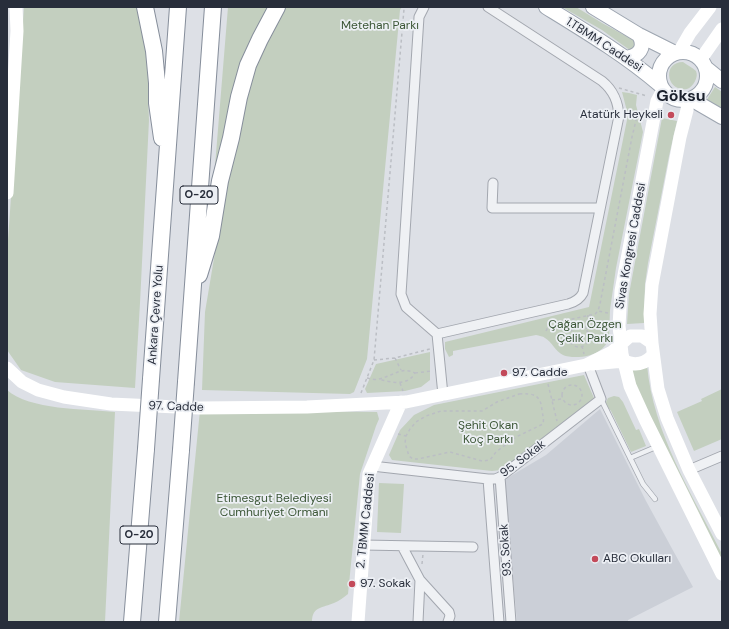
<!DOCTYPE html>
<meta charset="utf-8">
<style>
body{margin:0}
#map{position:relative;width:729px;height:629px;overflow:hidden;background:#dde0e6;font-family:"DM Sans",sans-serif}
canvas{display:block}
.frame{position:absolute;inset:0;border:8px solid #282e3b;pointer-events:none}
</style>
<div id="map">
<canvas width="729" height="629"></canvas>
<div class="frame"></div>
</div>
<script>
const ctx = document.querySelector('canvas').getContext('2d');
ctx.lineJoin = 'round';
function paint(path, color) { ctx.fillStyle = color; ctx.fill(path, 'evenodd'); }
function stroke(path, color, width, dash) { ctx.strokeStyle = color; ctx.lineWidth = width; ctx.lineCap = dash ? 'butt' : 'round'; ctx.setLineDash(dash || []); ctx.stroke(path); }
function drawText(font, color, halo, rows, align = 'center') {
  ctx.font = font + ' "DM Sans",sans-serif'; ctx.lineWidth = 3.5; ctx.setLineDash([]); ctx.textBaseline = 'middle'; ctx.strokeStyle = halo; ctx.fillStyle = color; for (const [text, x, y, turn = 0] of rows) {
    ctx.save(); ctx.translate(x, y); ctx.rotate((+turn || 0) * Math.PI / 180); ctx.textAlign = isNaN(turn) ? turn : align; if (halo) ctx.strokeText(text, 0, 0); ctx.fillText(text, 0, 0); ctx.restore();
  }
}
paint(new Path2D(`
 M600,409l46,92 47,86 -65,33v2h-111l-13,-142 42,-25z`), '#cbcfd7');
paint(new Path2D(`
 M24,7h116l9,61 -1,29 1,23 -9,183 -5,85 -80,-6 -34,-12 -14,-20v-95z
 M228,7h42l-56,171z
 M284,7h118l-2,3 -33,349 -13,33 -4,2 -148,-4 3,-78 23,-137 17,-76 16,-48z
 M562,7h14l26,16 35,19v3l-6,6 -29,-21z
 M683,62c4,3 10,6 13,9 3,6 -3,16 -9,18 -21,3 -25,-27 -4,-27z
 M715,87l7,5v17l-16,-8z
 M622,92l7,1 8,2 -1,10 7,27 -27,136 -6,42 -1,29c-2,4 -5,9 -10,12 -7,6 -27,8 -36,4 -8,-4 -11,-13 -18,-17 -2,-2 -6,-2 -9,-3l-83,16v4l-4,2 -4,-8v-7l144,-35 39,-192z
 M662,118l15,3 -8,35 -21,107 -3,21 -1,39 -17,1 2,-30z
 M430,352v28l-9,7 -16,4 -38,2 -2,-4 11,-25z
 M647,365c6,68 45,129 75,189v9l-72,-141 -20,-53z
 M584,375l10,23 -86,67 -7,5 -9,1 -100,-11 -3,-5 11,-25 14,-15 20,-10z
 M722,389v50l-28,12 -17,-39 25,-11 -1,-2z
 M7,390c22,20 78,19 108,22l-10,210h-98z
 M614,396l5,1 4,5 13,28 3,-1 7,17 -15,6 -20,-41 -6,-7 3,-6z
 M200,410l177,2 2,7 -3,7 -16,48 -12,120c-4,3 -9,7 -14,9 -11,5 -22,3 -22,19h-133z
 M379,483l25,1 -3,49 -24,-1z`), '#c3cfbf');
const lane = new Path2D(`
 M601,399l42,85 12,15
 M630,458l26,-11`);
const street = new Path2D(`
 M424,7l-5,10 -18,277 5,13 31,27 6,61
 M493,183l-1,25h108
 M437,334l131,-30c7,-2 12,-5 15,-11l36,-177c-1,-14 -5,-25 -17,-35l-114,-74
 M372,466l116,13h7l5,-2 101,-78 -13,-34
 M689,470l33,-14
 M500,477l11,145
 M488,479l11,143
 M363,545l110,2
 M402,546l18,34 29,32 1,4 -2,6
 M418,622l2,-42`);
const primary = new Path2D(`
 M546,7c39,24 79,48 114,78
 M593,7l46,28 36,18
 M659 76a24 24 0 1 1 48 0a24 24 0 1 1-48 0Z
 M626,58c13,-2 20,-10 13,-23
 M706,68l16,13
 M691,99l31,18`);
const highway = new Path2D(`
 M145,7l9,44 3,32v20l5,35
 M199,275l12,-39 9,-55 11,-43 8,-41 9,-32 12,-26 17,-32
 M151,379l27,-372
 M186,382l27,-375
 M132,622l14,-173
 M167,622l14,-172`);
stroke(lane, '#a3a7af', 6);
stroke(street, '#a3a7af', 11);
stroke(primary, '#9da5b0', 16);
stroke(highway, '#868e9b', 18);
stroke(new Path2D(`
 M619,88l28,8
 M608,313l-10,-2 2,-7 32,-167 5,-21 5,1
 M569 337a10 10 0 1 1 20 0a10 10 0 1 1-20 0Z
 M586,329l2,-14
 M546,331l3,-6 5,-2 41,-9 3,-3
 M582,346l2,8
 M395,358l6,12
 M374,360l21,-2 35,-9
 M415,373l16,-2
 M367,378c4,1 9,2 12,1 14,-3 23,-13 36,-6 -7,13 -24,10 -36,6
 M400,383l3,8
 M548,384l9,37
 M562 395a10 10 0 1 1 20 0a10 10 0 1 1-20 0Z
 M361,393l13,-33 30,-351 1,-2
 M519,394c15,-1 22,1 23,17 1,5 2,9 1,13l-27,13 -20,15 -6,8 -8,1 -32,-9 -32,7h-5l-4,-3 -4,-13 1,-7 4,-7 6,-7 10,-6 15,-5h41l15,-9z
 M552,400l10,-1
 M398,434l8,2
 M422,564l1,-10`), '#bbbec4', 1.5, [3, 3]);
stroke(lane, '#eff1f4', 4.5);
stroke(street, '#eff1f4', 9);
stroke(new Path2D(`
 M679,52l11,-19 20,-26
 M701,59l21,-30
 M663,90l-6,11 -36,190 -2,35 3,28 8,32 15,33 77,155
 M688,100l-1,10 -7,27 -28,148 -2,29 2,29 6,46 9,29 22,52 33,64
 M7,193l10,-162 -1,-24
 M624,361c11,5 21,3 29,-6
 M592,364l32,-3
 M7,368l15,14 16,8 26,7 47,7 88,4 108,-1 99,-5 180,-37 26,-13 18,-16h12l10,7
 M358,622l11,-148 32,-72`), '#fff', 13);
stroke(primary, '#fff', 14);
stroke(highway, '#fff', 16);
const highwayBridge = new Path2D(`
 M146,449l5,-70
 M181,450l5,-68`);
stroke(highwayBridge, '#868e9b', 18, []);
stroke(highwayBridge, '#fff', 16);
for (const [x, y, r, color] of [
 [671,115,4,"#c34a5a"],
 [504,373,4,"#c34a5a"],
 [595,559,4,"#c34a5a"],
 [352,584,4,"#c34a5a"]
]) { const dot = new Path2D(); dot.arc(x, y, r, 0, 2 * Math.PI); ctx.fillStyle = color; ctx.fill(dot); stroke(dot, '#eceff4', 1.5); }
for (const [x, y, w] of [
 [199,195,38],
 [139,535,38]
]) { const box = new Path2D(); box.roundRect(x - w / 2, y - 9, w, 18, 3); ctx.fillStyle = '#eceff4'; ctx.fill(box); stroke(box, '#282e3b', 1); }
drawText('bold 11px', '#282e3b', null, [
 ["O-20",199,195],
 ["O-20",139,535]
]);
drawText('12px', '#3b5636', '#eceff4', [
 ["Metehan Parkı",380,26],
 ["Çağan Özgen",585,325],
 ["Çelik Parkı",585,339],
 ["Şehit Okan",488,426],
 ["Koç Parkı",488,440],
 ["Etimesgut Belediyesi",274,499],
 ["Cumhuriyet Ormanı",274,513]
]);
drawText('12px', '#282e3b', '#eceff4', [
 ["1.TBMM Caddesi",604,45,33],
 ["Sivas Kongresi Caddesi",631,246,-80],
 ["Ankara Çevre Yolu",156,315,-86],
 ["97. Cadde",176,407,2],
 ["95. Sokak",523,459,-37],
 ["2. TBMM Caddesi",366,521,-84],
 ["93. Sokak",506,550,-94]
]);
drawText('12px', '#282e3b', '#eceff4', [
 ["Atatürk Heykeli",663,115,"right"],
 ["97. Cadde",512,373],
 ["ABC Okulları",603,559],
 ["97. Sokak",360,584]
], 'left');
drawText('bold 16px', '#1a202c', '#eceff4', [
 ["Göksu",681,97]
]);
</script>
